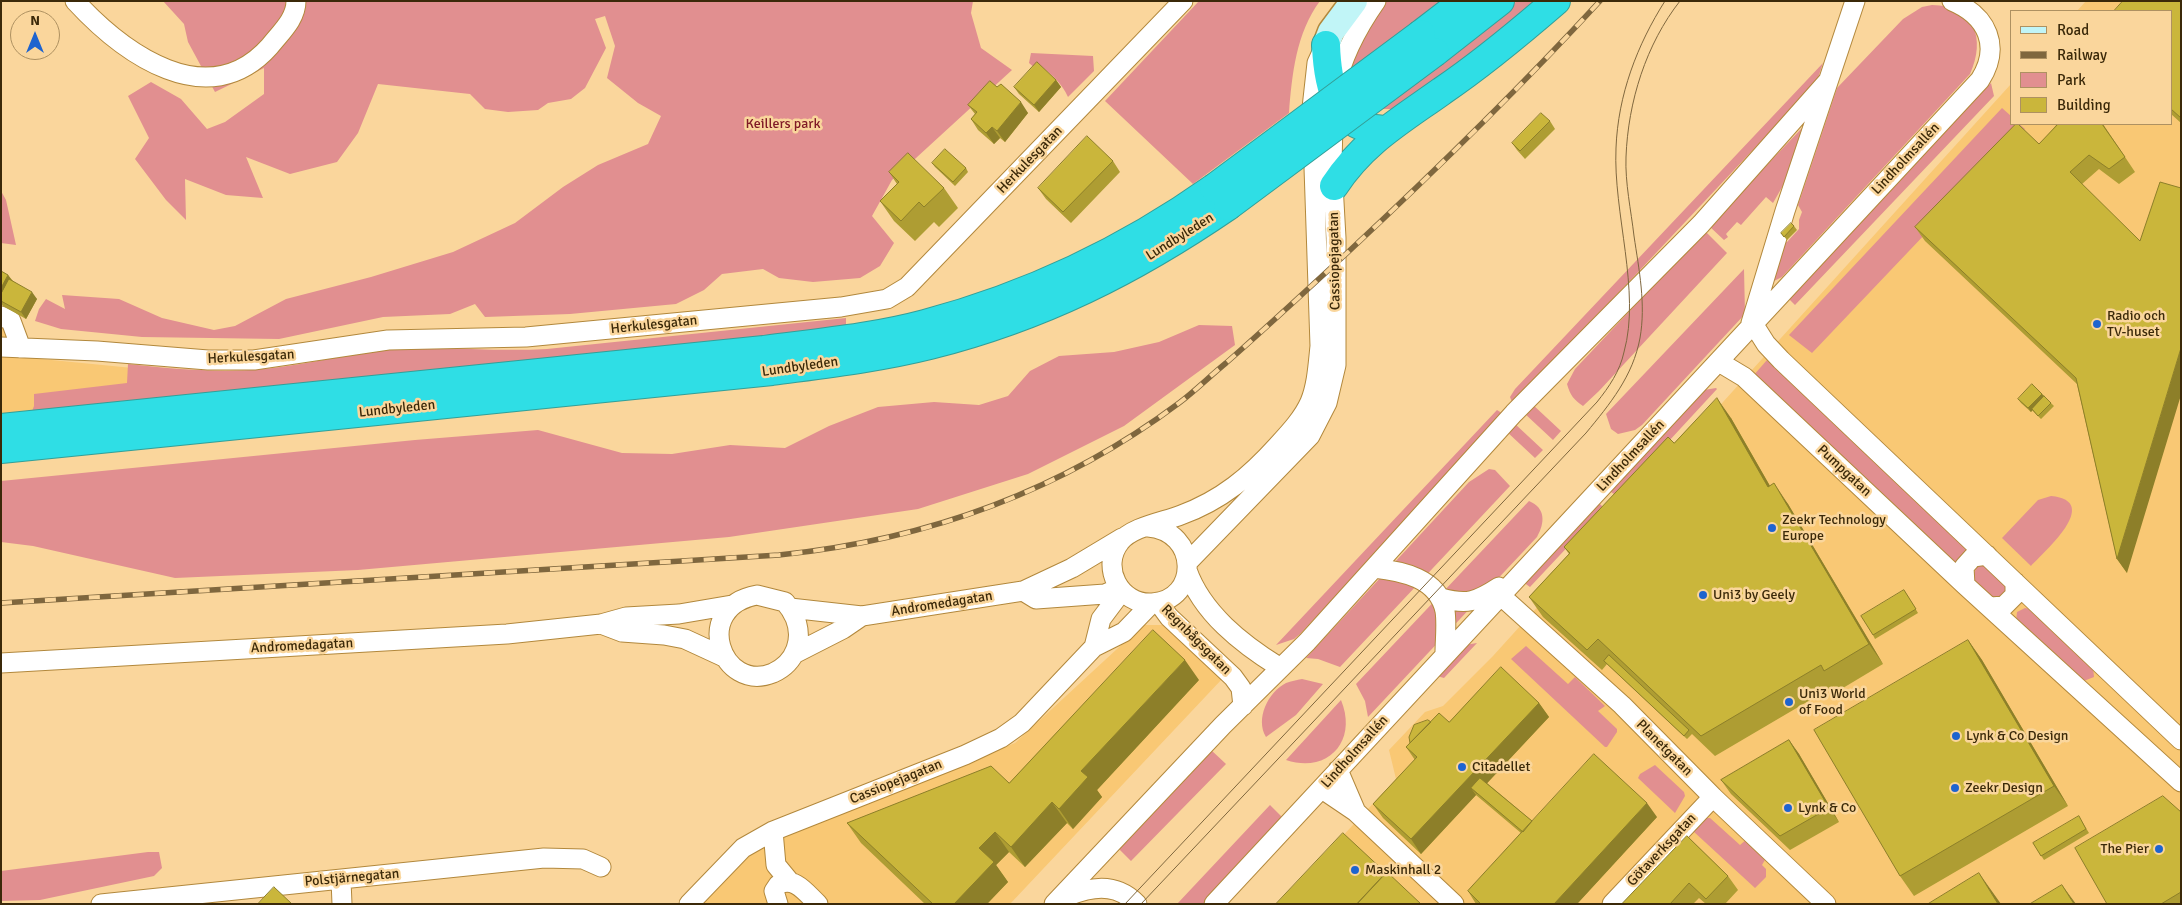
<!DOCTYPE html>
<meta charset="utf-8">
<style>
body{margin:0}
#map{position:relative;width:2182px;height:905px;overflow:hidden;background:#fad69c;font-family:Signika,sans-serif}
canvas{display:block}
.frame{position:absolute;inset:0;border:2px solid #3b2909;pointer-events:none}
.legend{position:absolute;left:2010px;top:10px;width:162px;height:115px;box-sizing:border-box;background:#fad69c;border:1px solid #ae9161;margin:0;padding:6px 9px;list-style:none;font-size:15px;color:#3b2909}
.legend li{display:flex;align-items:center;gap:10px;height:25px}
.legend b{width:25px;border:1px solid #ae9161}
.north{position:absolute;left:10px;top:10px;width:50px;height:50px;box-sizing:border-box;background:#fad69c;border:1px solid #ae9161;border-radius:50%;rotate:0deg;font-size:14px;font-weight:700;line-height:20px;text-align:center;color:#3b2909}
.north::after{content:'';display:block;margin:auto;width:18px;height:22px;background:#1e64cf;clip-path:polygon(50% 0,100% 100%,50% 72%,0 100%)}
</style>
<div id="map">
<canvas width="2182" height="905"></canvas>
<div class="frame"></div>
<ul class="legend">
<li><b style="height:6px;background:#c1f5f7"></b>Road</li>
<li><b style="height:6px;background:#7f673e"></b>Railway</li>
<li><b style="height:14px;background:#e18f90"></b>Park</li>
<li><b style="height:14px;background:#cab63b"></b>Building</li>
</ul>
<div class="north">N</div>
</div>
<script>
const ctx = document.querySelector('canvas').getContext('2d');
ctx.lineJoin = 'round';
function paint(path, color) { ctx.fillStyle = color; ctx.fill(path, 'evenodd'); }
function stroke(path, color, width, dash) { ctx.strokeStyle = color; ctx.lineWidth = width; ctx.lineCap = dash ? 'butt' : 'round'; ctx.setLineDash(dash || []); ctx.stroke(path); }
function drawText(font, color, halo, rows, align = 'center') {
  ctx.font = font + ' Signika,sans-serif'; ctx.lineWidth = 5; ctx.setLineDash([]); ctx.textBaseline = 'middle'; ctx.strokeStyle = halo; ctx.fillStyle = color; for (const [text, x, y, turn = 0] of rows) {
    ctx.save(); ctx.translate(x, y); ctx.rotate((+turn || 0) * Math.PI / 180); ctx.textAlign = isNaN(turn) ? turn : align; if (halo) ctx.strokeText(text, 0, 0); ctx.fillText(text, 0, 0); ctx.restore();
  }
}
paint(new Path2D(`
 M2086,1h95v903h-902l117,-125 -7,-29 36,-38 18,-6 50,-50 518,-572v40h160v-113h-94z
 M1,321l9,5 1,30 132,13 3,35 -145,14z
 M1143,625h22l58,53 -213,226h-331l51,-47 285,-114z`), '#f9c874');
paint(new Path2D(`
 M163,1h810l-2,12 10,35 31,22 -120,110 -20,36 22,27 -14,23 -20,12 -47,4 -34,-4 -16,-9 -41,5 -18,16 -28,14 -106,10 -85,3 -10,-13 -25,10 -67,3 -104,22 -137,-2 -81,-8 -26,-8 4,-12 7,-10 19,10 -3,-14 57,4 43,19 52,12 21,-4 51,-27 85,-22 82,-25 62,-29 48,-36 35,-22 50,-21 13,-28 -23,-13 -31,-25 8,-32 -10,-30 -10,3 11,29 -21,40 -14,11 -23,4 -10,7 -30,2 -23,-3 -15,-15 -92,-10 -20,49 -21,29 -47,12 -44,-17 17,41 -37,-3 -41,-16 1,41 -20,-20 -31,-41 14,-21 -21,-42 23,-14 30,17 26,30 18,-7 39,-28v-26l-49,24 -27,-50 -4,-18z
 M1199,1h121c-24,32 -28,74 -31,112l-96,71 -88,-83z
 M1385,1h58l-97,74 3,-16z
 M1517,1h26l-145,108h-19z
 M1932,5c43,0 54,34 38,69l-188,203 -12,6 15,-42 2,1 12,-13v-9l3,-8 -4,-7 39,-117 66,-69 19,-12z
 M1031,53l62,3 1,15 -26,26c-6,-13 -15,-22 -27,-30l-5,2 -7,-6z
 M1823,63l-5,15 -21,25 -282,300 -3,-1 -2,-5 5,-8z
 M1991,83l3,13 -199,209 -6,-6 8,-10z
 M2002,108l9,8v8h8l6,5 -213,224 -23,-18z
 M1802,128l-17,54 -12,21 -7,-6 -25,28 -4,-3 -11,12 2,3 -4,3 -15,-14z
 M1,191l5,9 10,45 -15,-2z
 M1705,231l22,22 -128,138 -16,15c-9,-6 -13,-11 -16,-22l8,-15z
 M1744,269l1,45 -103,111 -7,5 -17,4 -7,-5 -5,-15z
 M846,318v9l-63,10 -752,77 3,-8v-12l93,-11 1,-19c45,5 91,9 136,5 44,-4 88,-17 132,-20 50,-3 100,3 151,0z
 M1199,325l33,1 3,19 -111,81 -96,48 -110,35 -189,28 -371,33 -183,8 -142,-32 -32,-4v-61l414,-41 123,-10 84,23 50,1 58,-9 55,3 44,-22 49,-19 56,-5 45,3 29,-9 22,-25 29,-15 55,-4 45,-10z
 M1767,360l194,183 6,8 -11,12 -5,-1 -198,-186z
 M1716,388l1,1 -97,105 -3,2 -9,-6 96,-100z
 M1532,404l29,27 -8,9 -29,-27z
 M1497,410l8,5 -205,219 -6,5 -18,6z
 M1514,423l29,27 -8,8 -29,-27z
 M1489,469l6,1 15,16 -170,181 -22,-8 -12,-1 163,-176z
 M2051,496c52,5 -7,56 -20,70l-29,-28 36,-38z
 M1529,501c17,7 16,22 8,36l-169,180 -3,-16 -9,-17z
 M1598,502l6,6 -74,79 -7,-5z
 M1978,565h6l23,22 -2,7 -11,7 -23,-22z
 M2025,608l5,1 63,58 1,10 -13,5 -65,-60 1,-10z
 M1477,643l-33,35 -7,-2 28,-31z
 M1526,646l42,38 7,-7 30,29 -7,5 19,18v3l-10,15h-2l-94,-88z
 M1302,679l21,5 -27,31 -30,22c-11,-18 2,-45 20,-54 5,-2 11,-3 16,-4z
 M1341,700c17,41 -13,74 -55,60z
 M1210,749l16,15 -95,97 -14,-14z
 M1655,765l29,27 1,4 -10,17 -37,-35 2,-4z
 M1270,805l13,13 -80,86h-26z
 M1705,818h5l30,27 7,-6 19,19 -4,7 4,4v8l-11,11 -62,-57z
 M148,852h11l3,16 -8,8 -114,24 -39,1v-30z`), '#e18f90');
const street = new Path2D(`
 M75,1c48,52 133,115 195,45 11,-14 26,-27 26,-45
 M1335,89c7,-33 22,-61 41,-88
 M1,316l10,5 10,27
 M1751,323l34,-112 70,-210
 M1754,325l12,19 15,16 400,380
 M1,347l96,4 111,9h46l134,-20 138,-3 315,-30 46,-8 20,-12 276,-286
 M1719,362l25,15 221,208 216,197
 M1148,527c51,4 52,73 4,76 -32,2 -52,-36 -32,-61 11,-15 43,-20 61,-27 41,-15 69,-39 97,-70 12,-13 25,-27 32,-43 7,-17 8,-37 10,-56l-8,-238 5,-45 6,-13
 M1188,562l122,-126 17,-33 9,-38v-127l-4,-72 1,-45
 M1374,568c28,3 64,10 71,43 2,13 0,29 0,42
 M1187,570c15,43 55,74 92,97
 M1965,585l-1,-18 9,-10 14,-2
 M1023,591l13,8 69,-5 14,-6
 M757,595l28,7c11,13 17,30 11,47 -4,11 -12,19 -23,24 -52,21 -82,-66 -16,-78z
 M1500,595l122,110 91,92 113,107
 M1441,598c26,7 35,4 58,-11
 M1158,602l11,15 64,60 8,11 2,18
 M1991,607l13,-1 11,-11v-13
 M790,608l72,8 161,-25 49,-23 50,-30
 M601,624l21,8 42,3 21,4 39,18
 M1094,647l7,-28 21,-28
 M794,654l49,-25 19,-13
 M1,663l506,-29 94,-10 25,-7 53,-3 53,-9
 M1338,770l18,42
 M1322,789l34,23 98,92
 M773,831l3,34 14,17
 M341,880l1,24
 M1063,898c26,-11 52,-17 74,6
 M101,904l443,-46 39,1 18,8
 M689,904l54,-56 30,-17 192,-76 36,-17 21,-15 72,-76 30,-15 28,-29
 M778,904l-4,-13 4,-6c16,-10 29,9 40,19
 M1054,904l169,-179 84,-83 207,-229 187,-189 127,-143
 M1214,904l766,-824c21,-33 8,-64 -28,-79
 M1612,904l101,-107`);
const secondary = new Path2D(`
 M1326,45l5,-13 23,-31`);
const highway = new Path2D(`
 M1421,34l43,-33
 M1326,45c1,28 6,73 39,82 6,2 13,2 19,3
 M1435,52l65,-51
 M1334,186c29,-44 66,-65 108,-95 40,-27 77,-58 114,-90
 M1,428l763,-78c53,-7 109,-12 161,-26 105,-28 200,-73 289,-136
 M1,449l771,-78c52,-7 106,-13 158,-26 111,-28 203,-74 298,-139`);
stroke(street, '#b2883c', 21);
stroke(secondary, '#b2883c', 29);
stroke(highway, '#339f98', 30);
stroke(street, '#fff', 19);
stroke(secondary, '#c1f5f7', 26);
stroke(highway, '#2fdee5', 28);
stroke(new Path2D(`
 M1125,904l472,-502c12,-15 23,-31 27,-50 17,-61 -11,-139 -8,-204 2,-53 21,-103 49,-147
 M1141,904l445,-471c24,-29 47,-57 54,-95 6,-34 -1,-68 -6,-102 -3,-26 -9,-53 -8,-79 2,-55 20,-113 54,-156`), '#7f673e', 1);
const rail = new Path2D(`
 M1,603l778,-48c148,-15 281,-63 400,-152 16,-12 31,-27 47,-40 41,-36 81,-73 121,-110 87,-81 172,-164 253,-252`);
stroke(rail, '#7f673e', 5.5);
stroke(rail, '#fad69c', 4, [11]);
const highwayBridge = new Path2D(`
 M1214,188l207,-154
 M1228,206l207,-154`);
stroke(highwayBridge, '#339f98', 30, []);
stroke(highwayBridge, '#2fdee5', 28);
paint(new Path2D(`
 M2181,1v122l-10,-9v-103z
 M1056,80l5,7 -22,25 -20,-18 -5,-7z
 M997,87l31,26 -23,29 -5,-4 -6,6 -16,-14 -7,-11 4,-5 -7,-9z
 M1550,121l5,8 -30,30 -8,-9 -5,-7z
 M2057,124h46l32,48 -16,12 -20,-15 -17,15 45,389 -10,-14 -40,-175 -152,-143 -10,-14 124,-83 8,-8z
 M1113,161l7,11 -49,51 -25,-24 -8,-11z
 M932,163l34,5 2,4 -13,14 -20,-19z
 M889,172l55,16 14,20 -19,19 -5,-5 -19,19 -21,-20 -14,-20 17,-17z
 M1794,226l3,4 -10,10 -6,-7z
 M1,271l7,4 5,6 24,18 -11,20 -23,-13 -2,-3z
 M2042,394l12,12 -13,13 -9,-9 -1,2 -10,-9 -3,-4z
 M1731,418l39,68 18,18 95,160 -45,27 -4,-5 -119,70 -23,-22 -5,5 -80,-75 -5,6 -59,-53 -14,-20 40,-43 -5,-7 110,-104z
 M1904,590l14,23 -43,26 -2,-4z
 M1968,640l14,20 86,146 -154,90 -14,-20z
 M1199,680l-102,110 5,7 -29,32 -6,-6 -42,44 -16,-15 -13,13 12,17 -21,22h-62l-64,-61 -14,-20 162,-40z
 M1539,703l10,14 -62,66 45,38 125,-4 -80,87h-101l-8,-13 53,-58 -45,-38 -55,59 -38,-36 -10,-14 42,-44 -9,-13 25,-25h18z
 M1789,740l10,14 40,68 -49,28 -59,-56 -10,-14z
 M2181,812v92h-74z
 M2081,820l8,13 -45,27 -11,-17z
 M1687,836l41,40 10,14 -13,14h-19l-7,-6 -6,6h-71z`), '#ae9d33');
paint(new Path2D(`
 M1056,80l5,7 -22,25 -5,-7z
 M1021,102l7,11 -23,29 -8,-11z
 M992,127l8,11 -6,6 -8,-11z
 M8,275l5,7 -11,20 -1,-1v-13z
 M32,292l5,7 -11,20 -5,-7z
 M2181,348v47l-54,178 -10,-14z
 M2042,394l3,3 -14,15 -3,-4z
 M1717,398l14,20 51,89 -14,-20z
 M1774,483l14,21 95,160 -14,-20z
 M1968,640l14,20 86,146 -14,-20z
 M1185,660l14,20 -102,110 5,7 -29,32 -14,-20 22,-38z
 M1539,703l10,14 -72,77 -6,-6 5,7 -55,59 -10,-15z
 M1789,740l10,14 40,68 -10,-14z
 M1052,802l15,21 -42,44 -14,-20z
 M1647,803l10,14 -80,87h-23z
 M995,832l14,20 -13,13 12,17 -21,22h-33l25,-56z
 M1979,873l22,31h-3z
 M2062,885l14,19h-2z`), '#8d7f29');
const building = new Path2D(`
 M2123,1h58v117l-10,-9v-98h-57z
 M1037,62l19,18 -22,25 -20,-18z
 M990,81l7,6 4,-3 20,18 -24,29 -5,-4 -6,6 -15,-14 6,-7 -9,-7z
 M1541,113l9,8 -30,30 -8,-8z
 M2016,124h2l21,20 19,-20h44l23,33 -16,12 -20,-14 -19,17 70,69 20,-59 21,6v160l-64,211 -41,-181 -161,-151z
 M1087,136l26,25 -50,51 -25,-24z
 M945,149l21,19 -13,14 -21,-19z
 M908,153l36,35 -20,19 -5,-5 -18,19 -21,-20 19,-19 -10,-10z
 M1791,223l3,3 -10,11 -3,-4z
 M1,271l7,4 -7,13z
 M9,279l23,13 -11,20 -20,-11v-7z
 M2032,384l10,10 -14,14 -10,-9z
 M2044,396l7,7 -13,13 -6,-7z
 M1717,398l51,89 6,-4 95,161 -45,27 -3,-6 -120,71 -103,-97 -11,11 -58,-53 41,-44 -6,-6 104,-110 6,6z
 M1904,590l12,19 -43,26 -12,-19z
 M1153,630l32,30 -104,111 7,6 -29,32 -7,-7 -41,45 -16,-15 -16,16 15,14 -40,42h-21l-86,-81 144,-57 18,17z
 M1968,640l86,146 -154,90 -86,-146z
 M1609,655l80,75 -5,6 -80,-75z
 M1501,667l38,36 -128,136 -38,-35 44,-47 -11,-10 33,-34 10,9z
 M1428,720l3,2 -21,21 -1,-6 5,-12z
 M1789,740l40,68 -49,28 -59,-56z
 M1594,754l53,49 -93,101h-73l-13,-13z
 M1480,778l52,43 -9,11 -52,-44z
 M2163,796l18,16v80l-20,12h-54l-32,-56z
 M2079,816l7,13 -45,27 -8,-13z
 M1343,833l43,40 -29,31h-81z
 M1687,836l41,40 -22,23 -17,-16 -19,21h-48z
 M1387,872l34,32h-64z
 M1979,873l19,31h-70z
 M2062,885l12,19h-44z
 M274,887l18,17h-34z`);
paint(building, '#cab63b');
stroke(building, '#8d7f29', 1);
for (const [x, y, r, color] of [
 [2097,324,5,"#1e64cf"],
 [1772,528,5,"#1e64cf"],
 [1703,595,5,"#1e64cf"],
 [1789,702,5,"#1e64cf"],
 [1956,736,5,"#1e64cf"],
 [1462,767,5,"#1e64cf"],
 [1955,788,5,"#1e64cf"],
 [1788,808,5,"#1e64cf"],
 [2159,849,5,"#1e64cf"],
 [1355,870,5,"#1e64cf"]
]) { const dot = new Path2D(); dot.arc(x, y, r, 0, 2 * Math.PI); ctx.fillStyle = color; ctx.fill(dot); stroke(dot, '#fad69c', 2); }
drawText('14px', '#801a27', '#fad69c', [
 ["Keillers park",783,124]
]);
drawText('14px', '#3b2909', '#fad69c', [
 ["Lindholmsallén",1906,159,-47],
 ["Herkulesgatan",1030,160,-46],
 ["Lundbyleden",1180,237,-32],
 ["Cassiopejagatan",1335,261,-91],
 ["Herkulesgatan",654,325,-6],
 ["Herkulesgatan",251,357,-3],
 ["Lundbyleden",800,367,-8],
 ["Lundbyleden",397,409,-6],
 ["Lindholmsallén",1631,456,-47],
 ["Pumpgatan",1844,471,43],
 ["Andromedagatan",942,604,-9],
 ["Regnbågsgatan",1196,640,45],
 ["Andromedagatan",302,646,-3],
 ["Planetgatan",1664,748,45],
 ["Lindholmsallén",1355,752,-48],
 ["Cassiopejagatan",896,782,-22],
 ["Götaverksgatan",1662,850,-47],
 ["Polstjärnegatan",352,878,-5]
]);
drawText('14px', '#3b2909', '#fad69c', [
 ["Radio och",2107,316],
 ["TV-huset",2107,332],
 ["Zeekr Technology",1782,520],
 ["Europe",1782,536],
 ["Uni3 by Geely",1713,595],
 ["Uni3 World",1799,694],
 ["of Food",1799,710],
 ["Lynk & Co Design",1966,736],
 ["Citadellet",1472,767],
 ["Zeekr Design",1965,788],
 ["Lynk & Co",1798,808],
 ["The Pier",2149,849,"right"],
 ["Maskinhall 2",1365,870]
], 'left');
</script>
